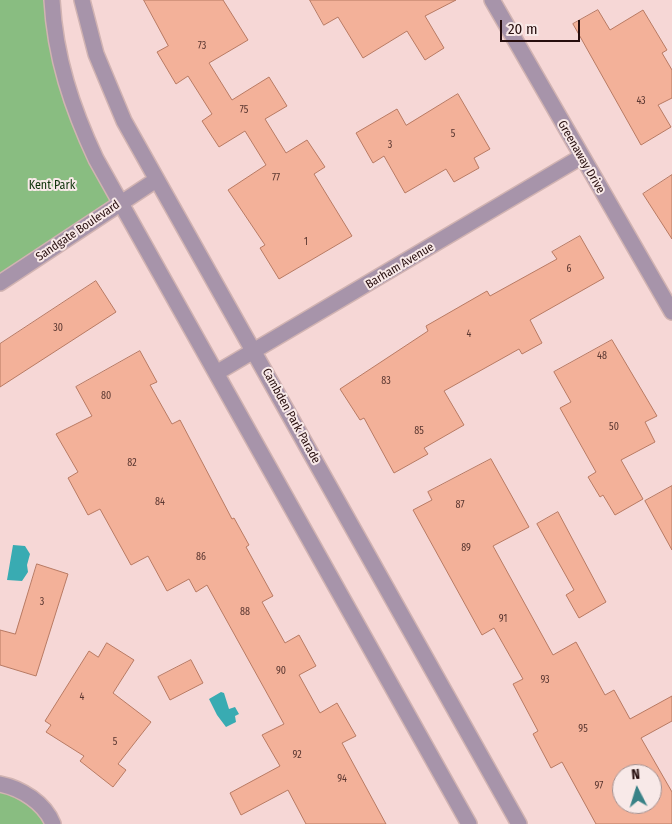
<!DOCTYPE html>
<style>
body{margin:0}
#map{position:relative;width:672px;height:824px;overflow:hidden;background:#f6d7d6;font-family:"Fira Sans Condensed",sans-serif}
canvas{display:block}
.north{position:absolute;left:612px;top:764px;width:50px;height:50px;box-sizing:border-box;background:#f8e9e8;border:1px solid #a49191;border-radius:50%;rotate:355deg;font-size:14px;font-weight:700;line-height:20px;text-align:center;color:#270e0e}
.north::after{content:'';display:block;margin:auto;width:18px;height:22px;background:#3a8287;clip-path:polygon(50% 0,100% 100%,50% 72%,0 100%)}
.scale{position:absolute;left:500px;top:20px;width:80px;height:22px;box-sizing:border-box;border:2px solid #270e0e;border-top:0;padding-left:6px;font-size:15px;line-height:18px;white-space:nowrap;color:#270e0e;-webkit-text-stroke:4px #f8e9e8;paint-order:stroke}
</style>
<div id="map">
<canvas width="672" height="824"></canvas>
<div class="north">N</div>
<div class="scale">20 m</div>
</div>
<script>
const ctx = document.querySelector('canvas').getContext('2d');
ctx.lineJoin = 'round';
function paint(path, color) { ctx.fillStyle = color; ctx.fill(path, 'evenodd'); }
function stroke(path, color, width, dash) { ctx.strokeStyle = color; ctx.lineWidth = width; ctx.lineCap = dash ? 'butt' : 'round'; ctx.setLineDash(dash || []); ctx.stroke(path); }
function drawText(font, color, halo, rows, align = 'center') {
  ctx.font = font + ' "Fira Sans Condensed",sans-serif'; ctx.lineWidth = 4; ctx.setLineDash([]); ctx.textBaseline = 'middle'; ctx.strokeStyle = halo; ctx.fillStyle = color; for (const [text, x, y, turn = 0] of rows) {
    ctx.save(); ctx.translate(x, y); ctx.rotate((+turn || 0) * Math.PI / 180); ctx.textAlign = isNaN(turn) ? turn : align; if (halo) ctx.strokeText(text, 0, 0); ctx.fillText(text, 0, 0); ctx.restore();
  }
}
paint(new Path2D(`
 M0,0h52l5,50 63,153 -120,80z
 M0,784l12,2 41,38h-53z`), '#89bd81');
paint(new Path2D(`
 M13,545l12,1 5,8 -3,11 1,7 -6,9 -15,-1z
 M221,692l3,1 5,16 6,-2 4,7 -4,2 1,6 -10,5 -9,-12 -8,-16z`), '#39abb2');
const building = new Path2D(`
 M144,0h79l25,40 -39,23 23,37 37,-23 18,29 -22,13 21,34 21,-13 18,27 -11,7 38,62 -73,43 -19,-31 5,-3 -37,-55 38,-25 -21,-34 -26,16 -17,-26 10,-7 -24,-38 -12,8 -19,-32 11,-6z
 M310,0h146l-31,16 19,32 -19,12 -18,-29 -44,27 -25,-41 -14,8z
 M598,10l12,20 33,-20 24,40 -5,3 10,17v28l-14,7 13,22 -30,18 -68,-121z
 M458,94l32,55 -16,9 5,10 -25,14 -8,-13 -41,24 -21,-37 -11,7 -17,-30 41,-24 9,16z
 M672,175v64l-29,-45z
 M580,236l24,42 -74,42 12,23 -20,11 -3,-5 -75,42 20,34 -40,23 4,6 -34,19 -30,-55 -4,2 -20,-31 88,-58 -2,-5 61,-35 3,5 67,-37 -5,-7z
 M96,281l20,31 -116,75v-43z
 M612,340l45,76 -12,6 10,20 -34,18 22,39 -28,16 -12,-20 -3,2 -12,-20 8,-5 -36,-64 11,-6 -17,-30z
 M140,351l17,31 -7,3 22,39 8,-4 52,99 2,-1 15,27 -3,2 27,49 -11,6 23,41 14,-8 17,31 -17,9 21,38 17,-10 19,33 -14,7 44,81h-80l-18,-34 -47,25 -11,-22 50,-27 -18,-31 22,-11 -77,-139 -11,7 -7,-13 -22,12 -19,-35 -17,9 -31,-56 -12,6 -20,-37 10,-6 -22,-38 36,-18 -16,-29z
 M491,459l38,68 -36,19 60,109 23,-13 29,53 9,-5 16,29 42,-23v25l-31,17 31,54v32h-76l-34,-62 -11,6 -18,-34 5,-3 -25,-47 10,-5 -29,-51 -12,7 -69,-125 19,-10 -4,-8zM622,774h30v30h-30z
 M672,486v64l-27,-49z
 M558,512l48,90 -27,16 -13,-23 8,-5 -37,-66z
 M37,564l31,10 -32,102 -36,-11v-35l15,4z
 M107,643l27,17 -21,33 38,29 -33,42 8,6 -13,17 -33,-26 4,-5 -38,-24 5,-7 -6,-4 44,-70 9,6z
 M191,660l12,23 -33,17 -12,-23z`);
paint(building, '#f3b199');
stroke(building, '#b87a63', 1);
const minor = new Path2D(`
 M52,0c3,57 20,108 44,159l373,665
 M82,0l14,54 28,67 395,703
 M492,0l180,312
 M0,283l156,-103
 M218,372l363,-215
 M0,784c21,4 45,19 53,40`);
stroke(minor, '#d1b3b2', 18);
stroke(minor, '#a794aa', 15);
drawText('10px', '#5a3731', null, [
 ["73",202,46],
 ["43",641,101],
 ["75",244,110],
 ["5",453,134],
 ["3",390,145],
 ["77",276,178],
 ["1",306,242],
 ["6",569,269],
 ["30",58,328],
 ["4",469,334],
 ["48",602,356],
 ["83",386,381],
 ["80",106,396],
 ["50",614,427],
 ["85",419,431],
 ["82",132,463],
 ["84",160,502],
 ["87",460,505],
 ["89",466,548],
 ["86",201,557],
 ["3",42,602],
 ["88",245,612],
 ["91",503,619],
 ["90",281,671],
 ["93",545,680],
 ["4",82,697],
 ["95",583,729],
 ["5",115,742],
 ["92",297,755],
 ["94",342,779],
 ["97",599,786]
]);
drawText('12px', '#270e0e', '#f8e9e8', [
 ["Greenaway Drive",581,157,60],
 ["Sandgate Boulevard",78,231,-34],
 ["Barham Avenue",400,266,-31],
 ["Cambden Park Parade",291,416,61]
]);
drawText('12px', '#0f330a', '#f8e9e8', [
 ["Kent Park",52,186]
]);
</script>
